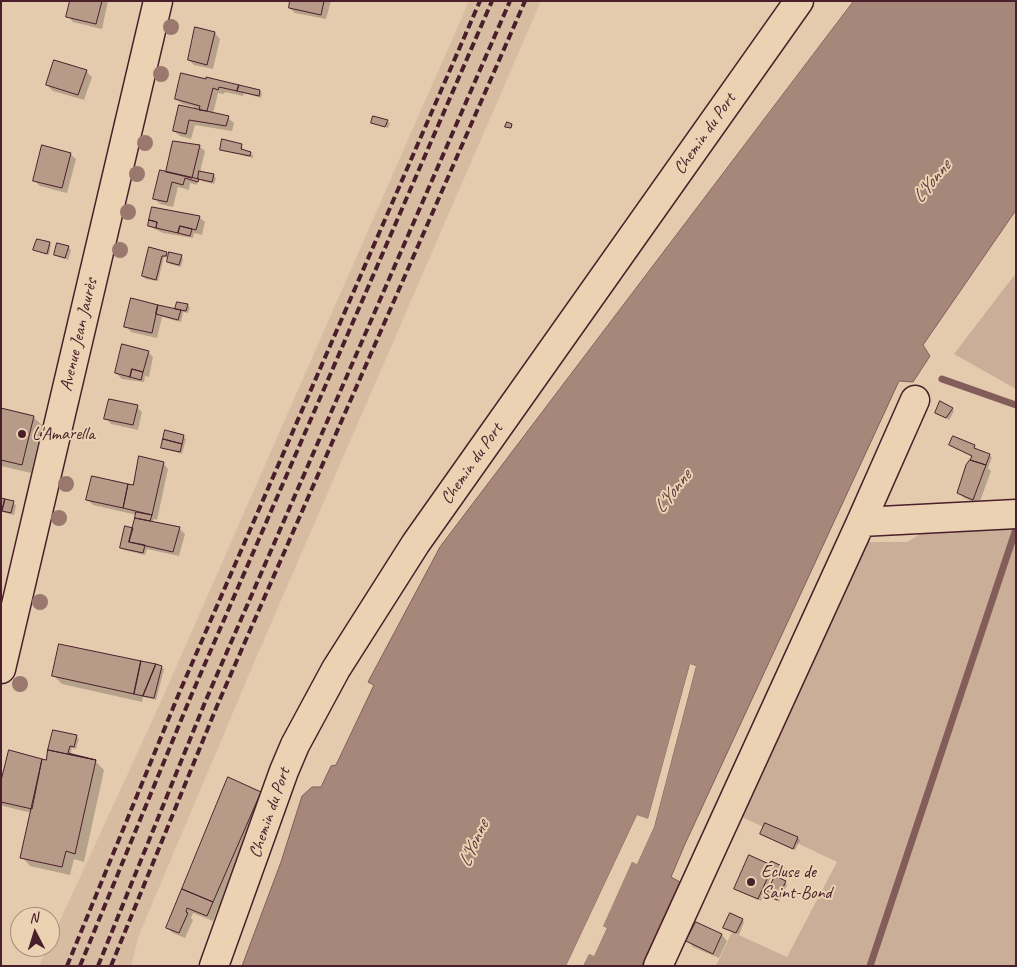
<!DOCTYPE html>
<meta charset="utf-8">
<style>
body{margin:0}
#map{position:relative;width:1017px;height:967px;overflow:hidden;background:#e4cbad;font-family:Caveat,sans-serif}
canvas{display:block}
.frame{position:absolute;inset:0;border:2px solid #4a1f2b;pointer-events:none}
.north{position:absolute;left:10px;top:907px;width:50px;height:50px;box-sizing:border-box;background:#ead2b2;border:1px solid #aa8a7c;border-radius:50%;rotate:355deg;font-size:14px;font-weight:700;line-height:20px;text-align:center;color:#4a1f2b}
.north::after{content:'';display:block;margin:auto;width:18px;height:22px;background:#4a1f2b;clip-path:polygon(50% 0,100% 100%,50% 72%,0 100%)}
</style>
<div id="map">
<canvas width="1017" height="967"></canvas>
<div class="frame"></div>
<div class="north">N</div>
</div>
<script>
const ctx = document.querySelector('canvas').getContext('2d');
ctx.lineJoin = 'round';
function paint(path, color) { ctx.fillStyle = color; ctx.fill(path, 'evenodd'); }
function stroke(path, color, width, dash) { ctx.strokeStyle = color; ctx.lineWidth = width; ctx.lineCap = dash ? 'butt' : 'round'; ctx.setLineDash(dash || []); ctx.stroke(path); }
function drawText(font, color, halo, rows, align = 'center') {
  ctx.font = font + ' Caveat,sans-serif'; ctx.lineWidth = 4; ctx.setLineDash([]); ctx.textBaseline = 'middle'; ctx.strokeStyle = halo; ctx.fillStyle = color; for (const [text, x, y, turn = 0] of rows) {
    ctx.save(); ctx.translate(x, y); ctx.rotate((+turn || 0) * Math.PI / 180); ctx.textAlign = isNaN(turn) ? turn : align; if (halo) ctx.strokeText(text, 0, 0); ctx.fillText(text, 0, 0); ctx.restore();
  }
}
paint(new Path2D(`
 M469,1h72l-288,664 -114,270 -8,31h-88l-3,-2 119,-258z`), '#d7bca2');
paint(new Path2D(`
 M1016,273v116l-62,-35z
 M1016,522v444h-300l16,-34 55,25 50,-95 -97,-46 123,-274h44l20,-12z`), '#caae97');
const water = new Path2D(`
 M854,1h162v209l-93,135 7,11 -17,26 -14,-1 -214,463 -14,33 9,5 -38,84h-59l6,-13 5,2 13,-27 -5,-2 30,-64 5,1 17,-36 42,-161 -6,-2 -42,156 -11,-5 -71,151h-324l39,-104 21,-66 10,-9h9l10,-21 5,-1 38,-80 -6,-3 72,-135z`);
paint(water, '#a78779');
stroke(water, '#825d5a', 1);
paint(new Path2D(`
 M690,664l6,2 -42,161 -17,37 -5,-2 -29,64 4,2 -13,28 -5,-2 -6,12h-2l6,-14h6l10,-23 -3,-4 30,-65h6l16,-34 41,-159h-1l-42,154 -3,1 -9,-4 -69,148h-3l71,-151 11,4z`), '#e4cbad');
paint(new Path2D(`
 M71,1h37l-6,28 -29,-7 -5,-6z
 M291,1h40l-5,18 -31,-6 -5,-5z
 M215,33l5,6 -7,30 -19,-4 -5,-5z
 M86,71l6,6 -8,23 -31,-9 -6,-6z
 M182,74l78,17 2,2 -1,5 -17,-5 -1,3 -18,-4 -1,2 -6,-1 -5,21 15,4 6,5 -2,8 -37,-6 -4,14 -11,-3 -6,-5 20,-24 -12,-3 -6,-5z
 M387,121l3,2 -2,5 -15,-5z
 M199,146l6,5 -5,21 13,3 3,3 -2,6 -12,-3 -4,-3 -1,7 -7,-2 -1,7 -11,-3 -5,20 -13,-3 -6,-6 13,-25z
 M242,146l1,5 10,4v3l-32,-9z
 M70,154l6,5 -9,34 -27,-7 -5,-5z
 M199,217l6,5 -3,13 -8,-2 -1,5 -30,-5 -14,-7z
 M49,243l2,2 -2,10 -14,-5z
 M68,247l3,3 -3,10 -13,-5z
 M150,249l19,7 12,1 2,2 -2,8 -11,-3 -1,-6 -5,-1 -6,24 -12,-2 -3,-3z
 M132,300l44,10 11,-5 3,2 -2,6 -5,-1 -2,10 -19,-5 -5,21 -26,-6 -5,-6z
 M148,352l5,5 -4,20 -4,-1 -1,6 -22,-3 -6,-6z
 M137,407l5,5 -4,18 -27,-6 -5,-6z
 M1,409l32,8 9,8 -11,48 -30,-7z
 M952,409l2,2 -5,9 -12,-7z
 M183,436l3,3 -4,15 -20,-6z
 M950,445l24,1 2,5 16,6 -4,11 3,3 -12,33 -15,-6 -6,-5 15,-36z
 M163,463l5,6 -11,51 -3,-1 -2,4 27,5 6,6 -6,22 -32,-7 -2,6 -21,-5 -3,-2 12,-19 4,-14 -44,-10 -5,-5 46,-13z
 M1,499l15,6 -2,10 -12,-3 -1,3z
 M161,667l3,2 -8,31 -13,-3 -1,5 -80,-18 -8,-8z
 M76,736l3,3 -3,10 -4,-1 -2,8 25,5 9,9 -20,92 -10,-3 -4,16 -40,-9 -8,-9 10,-44 -29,-7 -2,-2v-18l46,-24z
 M260,793l8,8 -47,109 -3,-2 -5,13 -20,-8 -2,5 2,2 -8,18 -12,-5 -6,-5z
 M761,834l36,4 3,2 -5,10z
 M770,866l16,4 -3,6 -10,-4 -12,29 -25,-12z
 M785,882l2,3 -8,17 -12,-7z
 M742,920l2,2 -5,13 -14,-7z
 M697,924l25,11 5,6 -8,17 -26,-11 -5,-6z`), '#0003');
stroke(new Path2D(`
 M942,379l74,26
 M870,966l146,-437`), '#825d5a', 7);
const building = new Path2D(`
 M70,1h32l-6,23 -30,-7z
 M290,1h34l-3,14 -32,-7z
 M195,27l20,5 -8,33 -19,-5z
 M54,60l33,10 -9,25 -32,-10z
 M181,73l25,6v-2l33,8 -2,6 -18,-4 -1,3 -5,-2 -6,23 -8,-1 1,-4 -25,-7z
 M239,85l21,5 -1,6 -22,-5z
 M179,105l50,11 -3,10 -37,-6 -3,14 -13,-3z
 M373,116l15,4 -3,7 -14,-4z
 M507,122l5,2 -1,4 -6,-1z
 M222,139l20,5 -1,5 10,3 -1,4 -30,-6z
 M173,141l27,4 -8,33 -26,-6z
 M42,145l29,8 -9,35 -29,-7z
 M160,170l39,9 -1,3 -13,-4 -2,7 -11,-3 -5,20 -14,-3z
 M199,171l15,3 -2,8 -14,-3z
 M152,207l48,9 -4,14 -16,-4 -2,7 -22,-5 1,-6 -8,-2z
 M149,220l8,2 -1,6 -8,-2z
 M180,226l12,3 -2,7 -12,-3z
 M37,239l13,3 -3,12 -14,-4z
 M57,243l12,3 -4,12 -11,-3z
 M149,247l18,5 -1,4h-4l-6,24 -14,-4z
 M169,252l13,3 -3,10 -12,-3z
 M131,298l27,7 -6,28 -28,-6z
 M177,302l11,2 -2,7 -11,-2z
 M158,305l23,5 -3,10 -22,-6z
 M122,344l27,7 -6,21 -11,-3 -2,8 -15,-4z
 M132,369l11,3 -2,8 -11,-3z
 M109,399l29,6 -5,20 -29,-6z
 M940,401l13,7 -7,10 -11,-5z
 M1,408l33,8 -12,49 -21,-5z
 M165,430l19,5 -2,9 -19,-5z
 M953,436l22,9 -1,3 16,6 -4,11 -16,-5 2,-4 -23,-11z
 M163,439l19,5 -2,8 -19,-4z
 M139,456l25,6 -12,53 -29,-7 5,-24 5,1z
 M970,460l16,5 -13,35 -16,-7 9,-28z
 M92,476l36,8 -5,24 -37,-8z
 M1,498l4,1 -3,12h-1z
 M5,499l9,2 -3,12 -9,-2z
 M136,512l16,3 -2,6 -15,-3z
 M135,518l45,9 -7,25 -44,-10z
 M125,526l8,2 -4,14 16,3 -2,8 -23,-5z
 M59,644l82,17 -7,33 -82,-18z
 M141,661l15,3 -13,32 -9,-2z
 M156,664l6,2 -8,32 -11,-2z
 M53,730l24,5 -3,12 -4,-1 -2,7 28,7 -48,-10z
 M9,750l33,9 -10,50 -31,-7v-21z
 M48,750l48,10 -21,94 -9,-3 -4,16 -42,-9 22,-99 4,1z
 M228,777l33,15 -48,110 -31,-13z
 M765,823l33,14 -5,12 -33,-15z
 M749,855l20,9 2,-3 13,6 -3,7 -10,-4 -13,29 -24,-10z
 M775,876l11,5 -9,19 -11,-5z
 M182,889l31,13 -6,14 -20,-8 -1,4 2,1 -9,20 -13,-5z
 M730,913l13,6 -7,14 -13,-5z
 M696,922l26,12 -9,20 -27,-13z`);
paint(building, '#b89a89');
stroke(building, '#4a1f2b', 1);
const minor = new Path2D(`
 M861,522l155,-8
 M214,966l70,-195 11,-26 41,-76 80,-126 383,-542
 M658,966l203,-444 54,-122`);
const major = new Path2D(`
 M1,669l157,-668`);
stroke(minor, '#4a1f2b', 31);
stroke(major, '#4a1f2b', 31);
stroke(minor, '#ead2b2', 28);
stroke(major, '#ead2b2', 28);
stroke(new Path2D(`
 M67,966l113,-275 300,-690
 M80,966l111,-270 301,-695
 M98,966l108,-266 304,-699
 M111,966l106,-260 308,-705`), '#4a1f2b', 4, [8, 4]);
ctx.fillStyle = '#9a786e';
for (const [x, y] of [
 [171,27],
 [161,74],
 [145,143],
 [137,174],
 [128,212],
 [120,250],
 [66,484],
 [59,518],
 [40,602],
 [20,684]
]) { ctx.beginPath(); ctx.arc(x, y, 8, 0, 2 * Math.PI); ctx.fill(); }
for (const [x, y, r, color] of [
 [22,434,5,"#4a1f2b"],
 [751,882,5,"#4a1f2b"]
]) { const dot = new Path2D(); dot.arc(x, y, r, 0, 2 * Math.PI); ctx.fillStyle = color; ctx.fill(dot); stroke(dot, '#ead2b2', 2); }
drawText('18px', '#4a1f2b', '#ead2b2', [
 ["Chemin du Port",705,134,-55],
 ["Avenue Jean Jaurès",79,335,-77],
 ["Chemin du Port",472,464,-55],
 ["Chemin du Port",270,813,-71]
]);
drawText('18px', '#4a1f2b', '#ead2b2', [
 ["L'Amarella",32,434],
 ["Ecluse de",761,872],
 ["Saint-Bond",761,893]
], 'left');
drawText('italic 19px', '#61393e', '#ead2b2', [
 ["L'Yonne",932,182,-51],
 ["L'Yonne",673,492,-52],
 ["L'Yonne",474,844,-66]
]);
</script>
